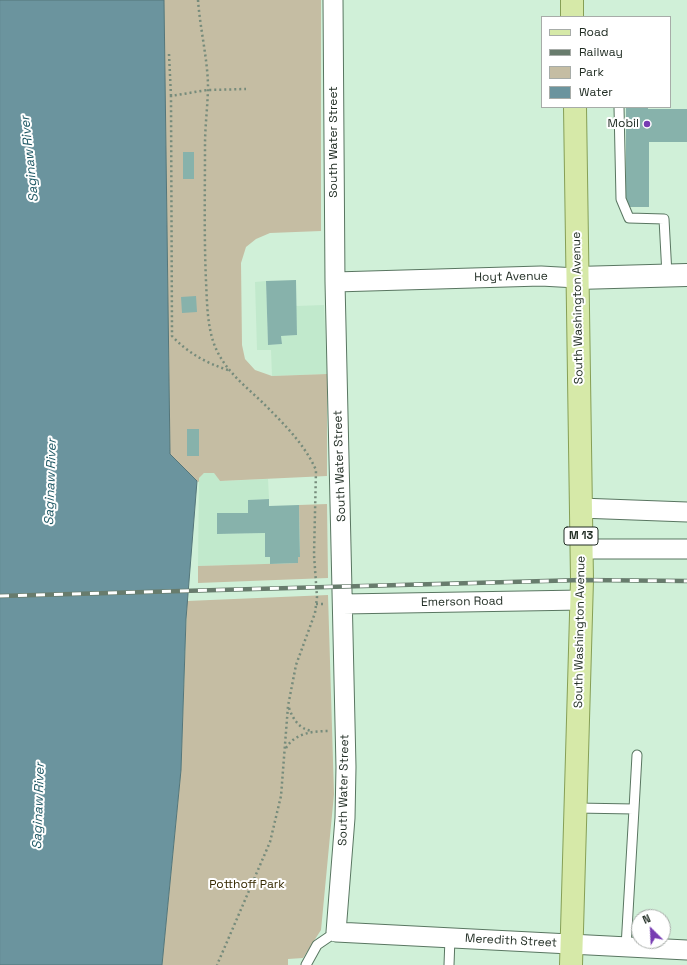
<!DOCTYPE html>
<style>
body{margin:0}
#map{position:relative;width:687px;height:965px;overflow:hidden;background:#d0f0d8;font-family:"Space Grotesk",sans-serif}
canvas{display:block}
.legend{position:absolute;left:541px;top:16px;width:130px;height:92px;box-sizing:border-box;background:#fff;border:1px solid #a7aca8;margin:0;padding:5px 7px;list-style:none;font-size:12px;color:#232f26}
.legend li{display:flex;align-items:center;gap:8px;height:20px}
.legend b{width:20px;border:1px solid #a7aca8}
.north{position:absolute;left:631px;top:909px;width:40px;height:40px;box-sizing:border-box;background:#fff;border:1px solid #a7aca8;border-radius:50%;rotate:336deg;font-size:11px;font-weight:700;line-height:16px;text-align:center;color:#232f26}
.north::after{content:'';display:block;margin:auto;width:14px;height:18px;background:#773cb2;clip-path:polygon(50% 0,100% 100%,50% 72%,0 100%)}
</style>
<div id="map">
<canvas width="687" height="965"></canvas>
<ul class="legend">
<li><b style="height:5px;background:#d6e9a8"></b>Road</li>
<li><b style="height:5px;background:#687c6d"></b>Railway</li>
<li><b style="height:11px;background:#c5bda3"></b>Park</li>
<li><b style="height:11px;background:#6b949e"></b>Water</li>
</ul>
<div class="north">N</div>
</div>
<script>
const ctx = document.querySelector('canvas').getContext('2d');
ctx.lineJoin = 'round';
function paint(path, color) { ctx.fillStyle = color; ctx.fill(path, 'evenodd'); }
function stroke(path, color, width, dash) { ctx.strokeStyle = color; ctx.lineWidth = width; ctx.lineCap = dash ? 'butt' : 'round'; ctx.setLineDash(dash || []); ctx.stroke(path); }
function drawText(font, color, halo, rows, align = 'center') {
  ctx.font = font + ' "Space Grotesk",sans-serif'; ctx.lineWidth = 4; ctx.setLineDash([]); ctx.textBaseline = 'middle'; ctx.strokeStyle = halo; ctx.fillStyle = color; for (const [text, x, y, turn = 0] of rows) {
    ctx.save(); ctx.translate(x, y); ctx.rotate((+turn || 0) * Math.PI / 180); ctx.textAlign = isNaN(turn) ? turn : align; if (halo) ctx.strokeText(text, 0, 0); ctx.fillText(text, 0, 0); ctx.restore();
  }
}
paint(new Path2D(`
 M266,281l2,64 14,-1 -1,-8 16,-1 -1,-29 28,-1 3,69 -55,2 -1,-26h-14l-2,-68z
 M204,473h10l6,8 48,-2 1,20 -21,1v13h-31v21l48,-1v24h5v7l-72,2 1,-88z`), '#c1e9cc');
paint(new Path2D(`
 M164,0h157v231l-51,2 -14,6 -10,8 -5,16 1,82 3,14 10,11 17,6 55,-2v102l-107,5 -6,-8h-10l-5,5v4l-2,-1 -27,-27z
 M327,504l1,74 -130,5v-17l100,-3v-6h2l-1,-52z
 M328,595l6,199 -13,136 -18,28 -15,1v6h-126l19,-195 6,-169z`), '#c5bda3');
const water = new Path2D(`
 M0,0h164l6,454 27,27 -11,138 -5,151 -19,195h-162z`);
paint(water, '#6b949e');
stroke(water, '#55767a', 1);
paint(new Path2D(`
 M626,107h22v2h39v33h-38v65h-23z
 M183,152h11v27h-11z
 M296,280l1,55 -16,1 1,8 -14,1 -2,-64z
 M196,296l1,16 -15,1 -1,-16z
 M187,429h12v27h-12z
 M269,499v7l30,-1 1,52h-2v6l-28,1v-7h-5v-24l-48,1v-21h31v-13z`), '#87b2ab');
const service = new Path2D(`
 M619,107l2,92 8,19 35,1 3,56
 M576,808l58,1 -8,138
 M634,809l3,-54
 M306,965l11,-20 19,-13
 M449,965l1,-27`);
const minor = new Path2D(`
 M333,0l2,282 11,485 -1,51 -9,114 351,18
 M335,282l206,-6 36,2
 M580,508l107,4
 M582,549h105
 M343,604l239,-4`);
const tertiary = new Path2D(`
 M577,278l110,-3`);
const primary = new Path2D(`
 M572,0v17
 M571,965l11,-385 -7,-473`);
stroke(service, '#597661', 11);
stroke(minor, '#597661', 21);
stroke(tertiary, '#597661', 24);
stroke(primary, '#869f55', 24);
stroke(new Path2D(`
 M198,0c2,28 9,56 10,84 0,20 -3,41 -3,61 0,45 -1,91 1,136 1,20 1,41 7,60 9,27 29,42 49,61 20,20 42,41 54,68l-2,85 3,42 -2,16 -19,52 -8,41 -7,90 -11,46 -53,123
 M169,54l2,42
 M228,370c-22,-7 -40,-17 -56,-34l-1,-240 36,-6 39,-1
 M316,604h9
 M289,708c4,11 10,21 23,23
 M286,748c9,-15 27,-17 43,-17`), '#768b7b', 2.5, [2, 3]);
stroke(service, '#fff', 9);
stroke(minor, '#fff', 19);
stroke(tertiary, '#fff', 22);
stroke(primary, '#d6e9a8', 22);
const rail = new Path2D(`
 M0,596l582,-16 105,1`);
stroke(rail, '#687c6d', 4.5);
stroke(rail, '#fff', 3, [9]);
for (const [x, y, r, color] of [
 [647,124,4,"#773cb2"]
]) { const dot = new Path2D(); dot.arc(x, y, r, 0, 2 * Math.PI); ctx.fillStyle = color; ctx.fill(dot); stroke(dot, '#fff', 1.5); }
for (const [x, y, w] of [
 [581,536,34]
]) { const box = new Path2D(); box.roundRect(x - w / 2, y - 9, w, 18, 3); ctx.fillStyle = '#fff'; ctx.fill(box); stroke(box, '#232f26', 1); }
drawText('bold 11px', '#232f26', null, [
 ["M 13",581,536]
]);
drawText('12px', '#232f26', '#fff', [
 ["Mobil",639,124]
], 'right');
drawText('12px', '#232f26', '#fff', [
 ["South Water Street",334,142,-90],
 ["Hoyt Avenue",511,277,-1],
 ["South Washington Avenue",578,308,-91],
 ["South Water Street",340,466,-92],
 ["Emerson Road",462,602,-1],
 ["South Washington Avenue",580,632,-89],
 ["South Water Street",344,790,-89],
 ["Meredith Street",511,941,3]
]);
drawText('12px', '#352900', '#fff', [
 ["Potthoff Park",247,885]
]);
drawText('italic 13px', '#1f5965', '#fff', [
 ["Saginaw River",30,159,-96],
 ["Saginaw River",51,482,-88],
 ["Saginaw River",39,806,-88]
]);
</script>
